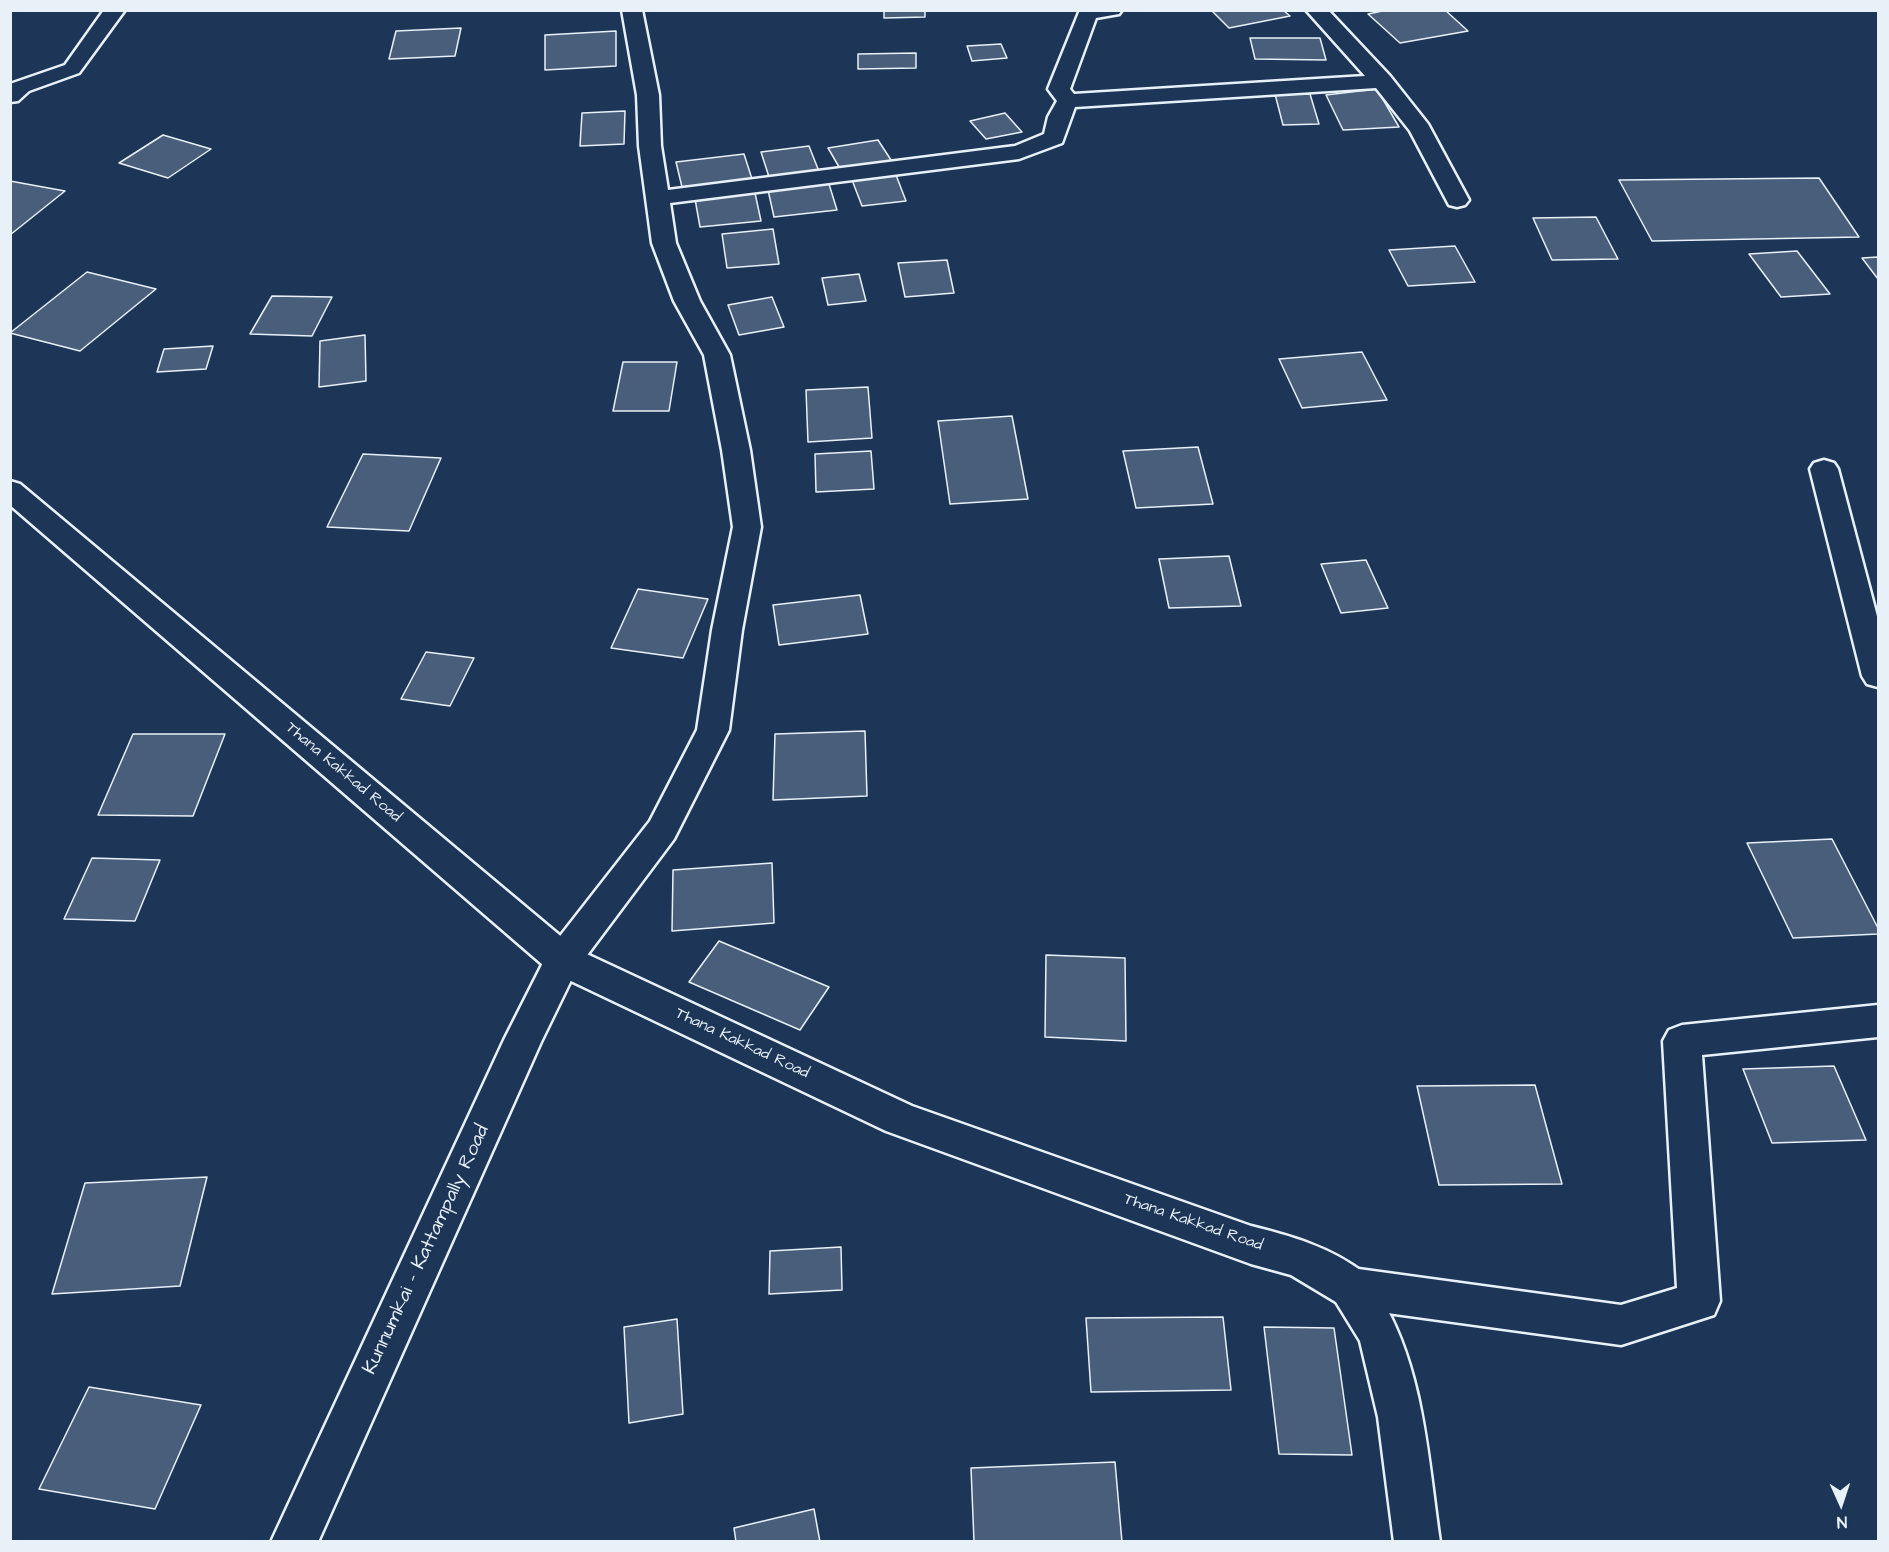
<!DOCTYPE html>
<style>
body{margin:0}
#map{position:relative;width:1889px;height:1552px;overflow:hidden;background:#1d3557;font-family:"Architects Daughter",sans-serif}
canvas{display:block}
.frame{position:absolute;inset:0;border:12px solid #e8f1f8;pointer-events:none}
.north{position:absolute;left:1811px;top:1474px;width:60px;height:60px;-webkit-text-stroke:4px #1d3557;paint-order:stroke;rotate:177deg;font-size:16px;font-weight:700;line-height:24px;text-align:center;color:#e8f1f8}
.north::after{content:'';display:block;margin:auto;width:21px;height:27px;background:#e8f1f8;clip-path:polygon(50% 0,100% 100%,50% 72%,0 100%)}
</style>
<div id="map">
<canvas width="1889" height="1552"></canvas>
<div class="frame"></div>
<div class="north">N</div>
</div>
<script>
const ctx = document.querySelector('canvas').getContext('2d');
ctx.lineJoin = 'round';
function paint(path, color) { ctx.fillStyle = color; ctx.fill(path, 'evenodd'); }
function stroke(path, color, width, dash) { ctx.strokeStyle = color; ctx.lineWidth = width; ctx.lineCap = dash ? 'butt' : 'round'; ctx.setLineDash(dash || []); ctx.stroke(path); }
function drawText(font, color, halo, rows, align = 'center') {
  ctx.font = font + ' "Architects Daughter",sans-serif'; ctx.lineWidth = 4.5; ctx.setLineDash([]); ctx.textBaseline = 'middle'; ctx.strokeStyle = halo; ctx.fillStyle = color; for (const [text, x, y, turn = 0] of rows) {
    ctx.save(); ctx.translate(x, y); ctx.rotate((+turn || 0) * Math.PI / 180); ctx.textAlign = isNaN(turn) ? turn : align; if (halo) ctx.strokeText(text, 0, 0); ctx.fillText(text, 0, 0); ctx.restore();
  }
}
const building = new Path2D(`
 M884,10h41v7l-41,1z
 M1211,10h72l7,6 -61,12z
 M1387,10h58l23,21 -68,12 -32,-29z
 M461,28l-6,28 -66,3 7,-28z
 M616,31v35l-71,4v-35z
 M1250,38h70l6,22 -71,-1z
 M1001,44l6,14 -35,3 -5,-15z
 M916,53v15l-58,1v-15z
 M1377,89l22,38 -56,3 -17,-35z
 M1275,94h35l9,30 -36,1z
 M625,111l-1,33 -44,2 2,-33z
 M1005,113l17,19 -36,7 -16,-18z
 M163,135l48,14 -43,29 -49,-15z
 M878,140l15,23 -51,9 -14,-24z
 M809,146l11,28 -50,6 -9,-28z
 M744,154l8,25 -70,8 -6,-25z
 M896,175l10,26 -44,5 -10,-26z
 M1819,178l40,59 -207,4 -33,-61z
 M10,181l55,10 -55,44z
 M829,184l8,26 -63,7 -6,-27z
 M755,193l6,28 -61,6 -5,-28z
 M1596,217l22,42 -66,1 -19,-42z
 M773,229l6,35 -52,4 -5,-34z
 M1455,246l20,36 -67,4 -19,-36z
 M1797,251l33,43 -49,3 -32,-43z
 M1878,257v22l-16,-21z
 M947,260l7,33 -49,4 -7,-34z
 M87,272l69,17 -76,62 -70,-18z
 M859,274l7,27 -38,4 -6,-27z
 M272,296l60,1 -20,39 -62,-2z
 M772,297l12,30 -45,8 -11,-30z
 M365,335l1,46 -47,6 1,-46z
 M213,346l-7,23 -49,3 7,-23z
 M1362,352l25,48 -85,8 -23,-49z
 M623,362h54l-8,49h-56z
 M868,387l4,51 -64,4 -2,-52z
 M1012,416l16,83 -78,5 -12,-83z
 M1198,447l15,57 -77,4 -13,-57z
 M871,451l3,38 -58,3 -1,-38z
 M363,454l78,4 -32,73 -82,-4z
 M1229,556l12,50 -72,2 -10,-49z
 M1366,560l22,48 -47,5 -20,-49z
 M638,589l70,10 -25,59 -72,-10z
 M860,595l8,39 -89,11 -6,-40z
 M426,652l48,6 -24,48 -49,-7z
 M865,731l2,65 -94,4 2,-66z
 M133,734h92l-32,82 -95,-1z
 M1832,839l46,89v6l-85,4 -46,-95z
 M92,858l68,2 -25,61 -71,-2z
 M772,863l2,60 -102,8 1,-61z
 M719,941l110,46 -29,43 -111,-48z
 M1046,955l79,3 1,83 -81,-4z
 M1834,1066l32,74 -94,3 -29,-74z
 M1535,1085l27,99 -123,1 -22,-99z
 M207,1177l-27,109 -128,8 33,-111z
 M841,1247l1,43 -73,4 1,-43z
 M1223,1317l8,73 -140,2 -5,-74z
 M677,1319l6,95 -54,9 -5,-96z
 M1264,1327l70,1 18,127 -73,-1z
 M89,1387l112,18 -46,104 -116,-20z
 M1115,1462l7,80h-148l-3,-74z
 M814,1509l6,33h-84l-2,-14z`);
paint(building, '#495e7a');
stroke(building, '#e8f1f8', 1.5);
const minor = new Path2D(`
 M104,10h21l-46,63 -50,18 -11,10 -8,1v-18l55,-19z
 M622,10h20l17,85 2,51 7,44 347,-44 29,-12 4,-17 9,-16 -9,-12 32,-79h42l-3,4 -23,4 -26,71 4,5 291,-18 -59,-66h22l62,66 38,48 41,76 -4,5 -8,2 -8,-2 -39,-74 -34,-43 -301,19 -13,36 -43,16 -349,44 6,40 24,58 30,54 20,95 11,77 -19,103 -13,100 -55,109 -98,131 -35,72 -223,500h-47l233,-502 46,-91 100,-128 47,-91 15,-100 21,-103 -11,-77 -18,-95 -30,-54 -22,-58 -13,-97 -2,-51z
 M1824,460l10,3 4,6 40,151v67l-11,-3 -5,-8 -52,-207 4,-6z
 M1878,1005v32l-176,18 18,246 -6,14 -93,30 -270,-37 -15,-6 -6,-14 6,-14 15,-6 270,37 56,-17 -14,-247 6,-11 13,-5z`);
const secondary = new Path2D(`
 M10,481l10,3 556,465 336,157 339,120c40,10 79,21 113,47 6,5 11,15 15,22 45,72 49,165 61,247h-46l-16,-125 -18,-76 -24,-39 -45,-27 -40,-11 -365,-133 -336,-160 -540,-466z`);
stroke(minor, '#e8f1f8', 5);
stroke(secondary, '#e8f1f8', 5);
paint(minor, '#1d3557');
paint(secondary, '#1d3557');
drawText('16px', '#e8f1f8', '#1d3557', [
 ["Thana Kakkad Road",343,773,40],
 ["Thana Kakkad Road",742,1044,25],
 ["Thana Kakkad Road",1193,1223,19]
]);
drawText('20px', '#e8f1f8', '#1d3557', [
 ["Kunnumkai - Kattampally Road",427,1250,-65]
]);
</script>
